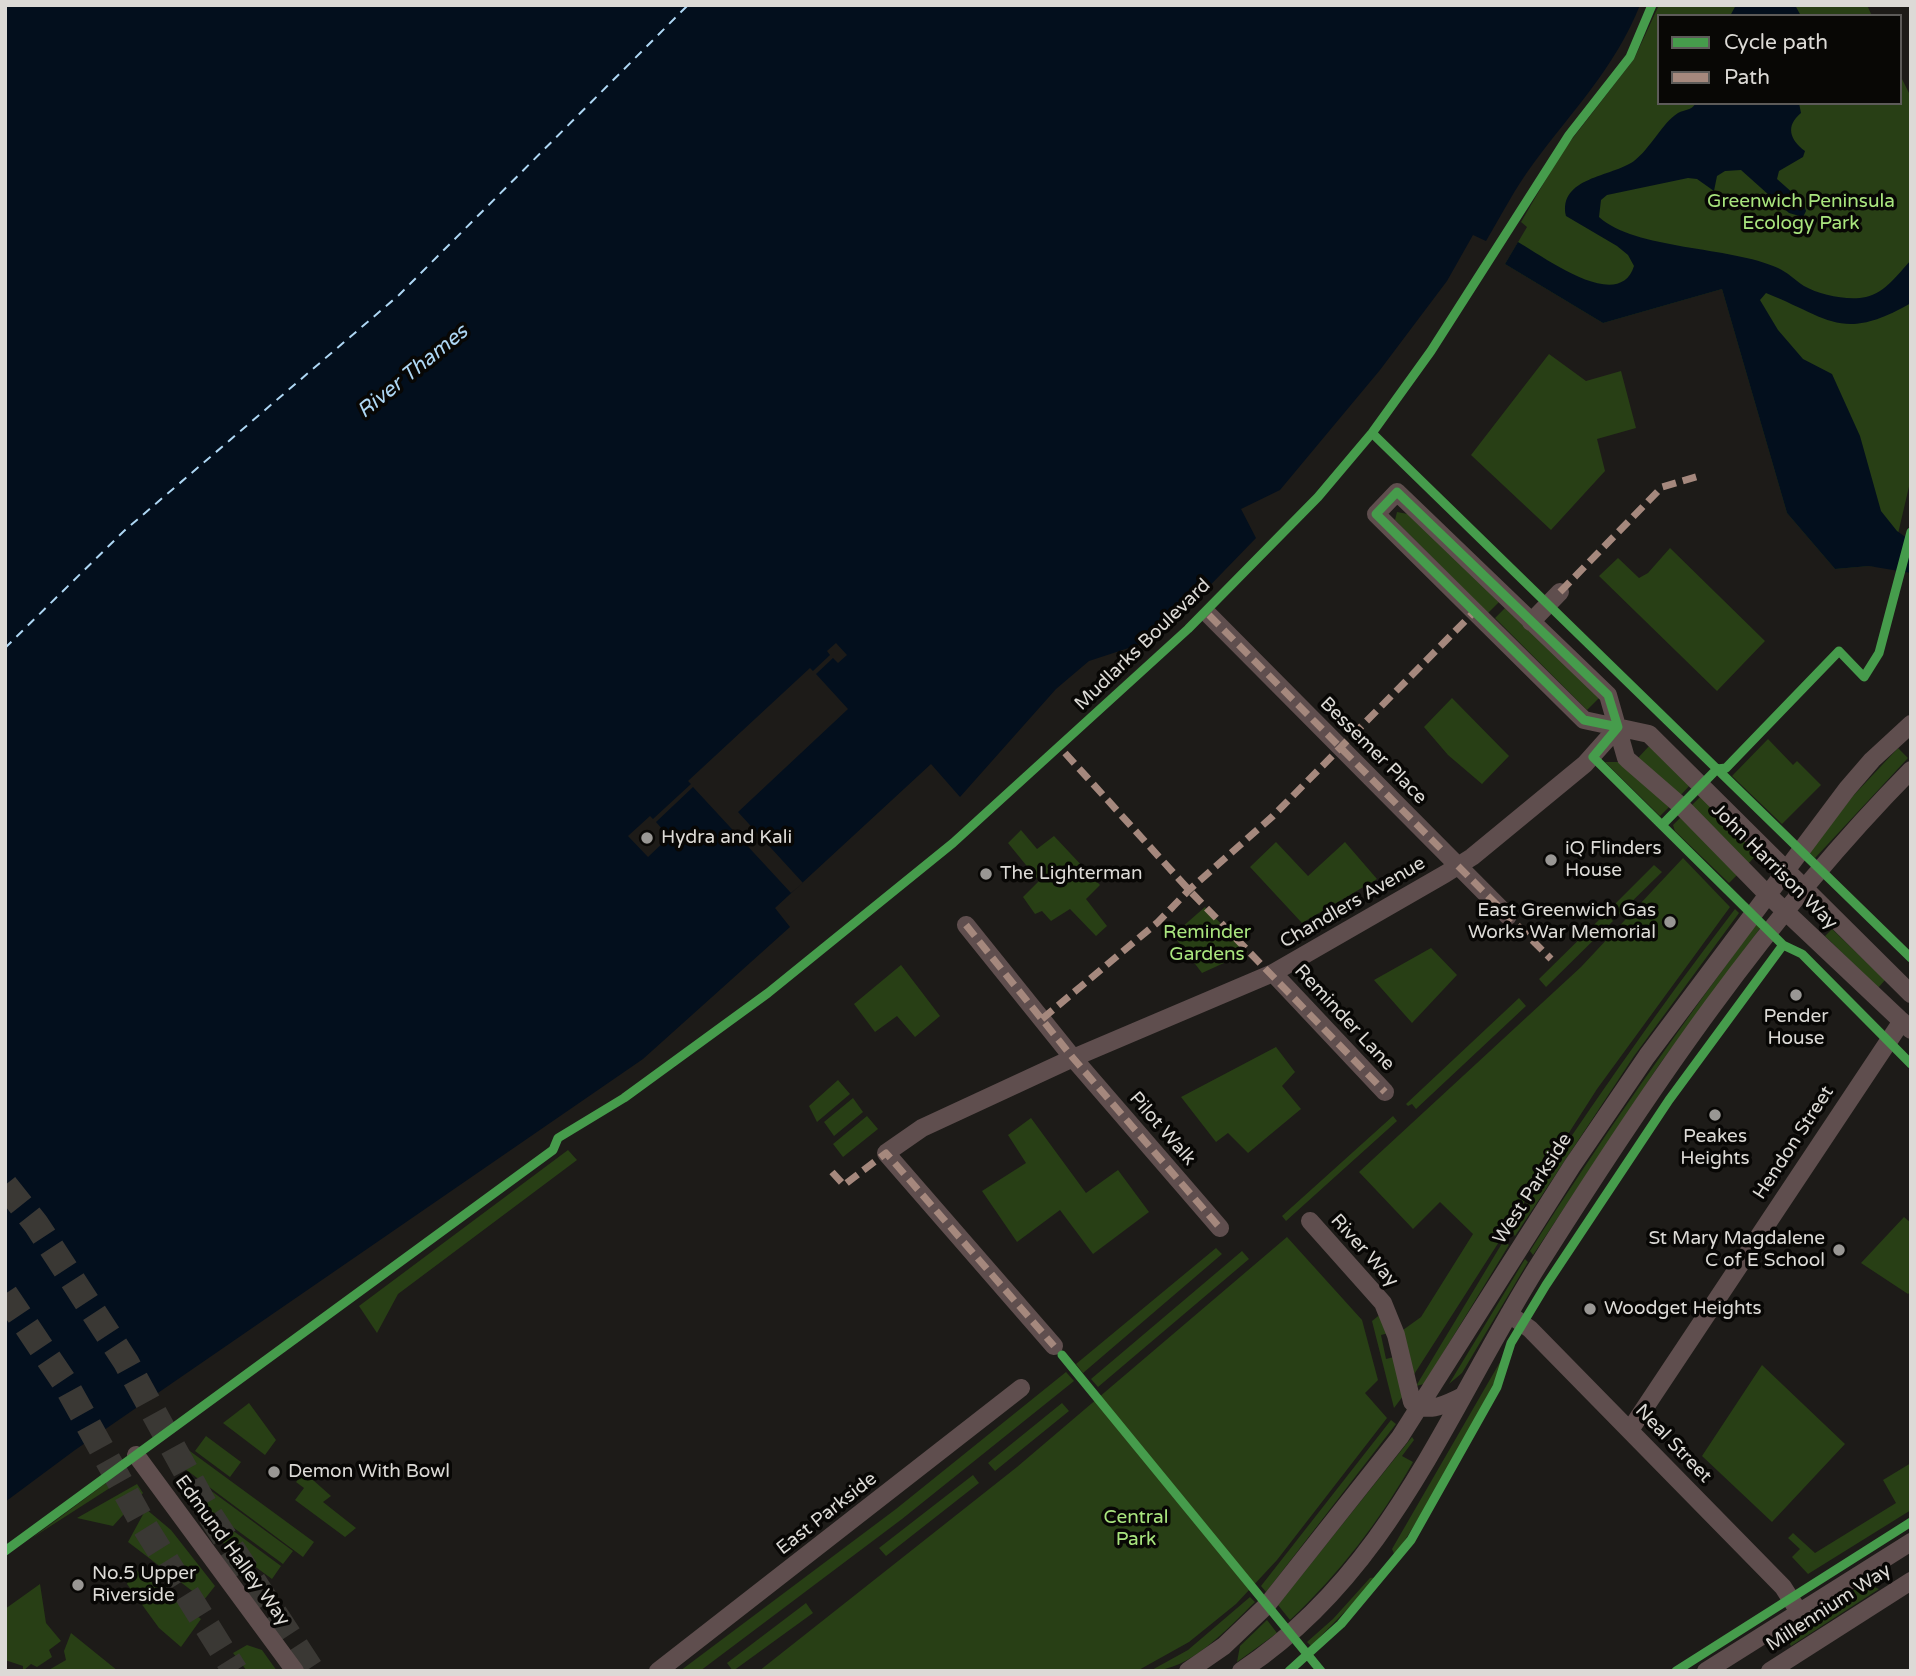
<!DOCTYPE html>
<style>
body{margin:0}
#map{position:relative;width:1916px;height:1676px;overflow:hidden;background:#1d1b18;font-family:"Varela Round",sans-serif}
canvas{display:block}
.frame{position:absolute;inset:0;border:7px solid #dcdad6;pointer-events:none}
.legend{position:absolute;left:1657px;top:14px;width:245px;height:91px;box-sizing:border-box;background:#080705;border:2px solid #5d5b59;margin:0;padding:9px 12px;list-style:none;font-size:21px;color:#dcdad6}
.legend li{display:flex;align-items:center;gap:14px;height:35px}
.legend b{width:35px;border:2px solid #5d5b59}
</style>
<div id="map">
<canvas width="1916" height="1676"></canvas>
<div class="frame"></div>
<ul class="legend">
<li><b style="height:9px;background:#469c4c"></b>Cycle path</li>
<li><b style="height:9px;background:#a5887d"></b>Path</li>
</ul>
</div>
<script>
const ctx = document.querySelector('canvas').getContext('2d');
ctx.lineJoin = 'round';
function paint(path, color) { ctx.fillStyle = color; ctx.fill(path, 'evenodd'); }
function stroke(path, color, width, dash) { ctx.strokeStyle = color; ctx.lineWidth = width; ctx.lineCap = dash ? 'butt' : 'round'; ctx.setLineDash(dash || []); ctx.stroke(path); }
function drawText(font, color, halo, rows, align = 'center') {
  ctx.font = font + ' "Varela Round",sans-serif'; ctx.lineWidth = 7; ctx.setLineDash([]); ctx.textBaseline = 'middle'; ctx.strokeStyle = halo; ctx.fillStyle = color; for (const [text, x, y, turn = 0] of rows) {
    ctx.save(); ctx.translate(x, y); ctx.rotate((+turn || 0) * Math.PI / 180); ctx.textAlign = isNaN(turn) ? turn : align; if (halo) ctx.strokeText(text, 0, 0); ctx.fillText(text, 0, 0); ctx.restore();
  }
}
paint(new Path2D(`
 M1659,5h208l5,11h-213v87h241v-28l11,22v381l-21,90 -21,-2 -34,3 -48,-56 -65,-224 -119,34 -98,-59 22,-37 -6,-5 41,-70 72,-93z
 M1549,354l37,27 35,-10 15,57 -39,11 8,32 -54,59 -80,-75z
 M1397,512l16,3 87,86 -12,12 -93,-93z
 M1670,548l95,93 -48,50 -118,-115 19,-18 21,20 9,-5z
 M1505,608l95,89 -13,13 -92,-92z
 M1452,698l57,58 -27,28 -34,-29 -24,-28z
 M1768,739l25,26 4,-4 24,24 -39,39 -50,-48z
 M1651,744l40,40 -12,13 -42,-38z
 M1898,748l10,10 -93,100 -6,-6 44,-56z
 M1605,762h14l53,42 -12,12z
 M1702,795l57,57 -11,12 -58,-57z
 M1683,815l55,59 -9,9 -54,-52 -2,-6z
 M1021,830l16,19 17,-13 46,49 -14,14 21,27 -11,10 -26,-27 -19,12 -9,-10 -7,3 -12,-17 16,-16 -31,-38z
 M1276,842l32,34 37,-34 32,37 -75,44 -52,-56z
 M1683,858l47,49 -133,182 -184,287 -10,-46 18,-13 52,-83 -33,-32 -27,27 -54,-57 222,-205z
 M1654,865l8,7 -45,44 -7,-7z
 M1205,907l43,45 -46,21 -29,-38z
 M1735,909l4,4 -105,143 -119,180 -6,-6c72,-110 146,-217 226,-321z
 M1606,913l7,8 -67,66 -7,-8z
 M1757,923l4,4 -102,138 -126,190 -3,-4c71,-113 148,-221 227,-328z
 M1832,929l53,51 -7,8 -53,-52z
 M1431,948l26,27 -45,48 -38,-43z
 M901,965l39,51 -25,21 -18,-21 -22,16 -21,-28z
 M1519,998l7,8 -110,103 -4,-5 -4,2 -2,-2z
 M1276,1047l19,25 -13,14 19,23 -53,44 -20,-20 -12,9 -35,-45z
 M838,1080l12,14 -33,28 -8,-16z
 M853,1098l10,14 -29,24 -10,-14z
 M867,1116l11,13 -35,28 -10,-13z
 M1393,1116l4,5 -111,100 -4,-5z
 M1031,1118l55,75 32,-23 31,42 -56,42 -33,-44 -43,32 -35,-51 44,-28 -18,-28z
 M568,1150l9,10 -179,134 -21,39 -18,-27z
 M1904,1217l7,6v68l-3,3 -47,-31z
 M1287,1237l75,83 16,60 -13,13 22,25 -110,142 -41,44 -47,38 -52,29h-378l258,-204z
 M1504,1240l5,5 -85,139 -8,2z
 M1216,1248l6,6 -139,119 -7,-9z
 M1242,1251l7,8 -151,128 -7,-8z
 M1525,1259l3,3 -66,111 -13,11z
 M1382,1313l7,20 -8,2 5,24 8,-2 9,39 -9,12 -22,-87z
 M1507,1350l-4,16 -63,118 -45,72 -3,-7z
 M1762,1365l83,79 -73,78 -70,-66z
 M1066,1372l8,9 -172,138 -202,152h-20l216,-162z
 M249,1403l27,37 -11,15 -42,-32z
 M1062,1403l7,8 -74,60 -7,-8z
 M1391,1420l5,4 -130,168 -5,-6z
 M206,1436l35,26 -11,15 -35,-26z
 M1412,1437l2,3 -12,16 11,6c-34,60 -73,111 -123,158l-12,-15z
 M183,1446l131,96 -11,15 -130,-97z
 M1911,1463v47l-103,64 -16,-17 8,-8 -12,-11 5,-5 22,20 81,-50 -13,-23z
 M304,1472l27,24 -8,6 33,26 -11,9 -50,-37 9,-12 -8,-6z
 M128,1473l2,2 -98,63 86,-64z
 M973,1475l6,8 -93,73 -7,-8z
 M195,1479l98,72 -10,13 -98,-72z
 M137,1484l6,9 -30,33 -36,-8z
 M146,1509l25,21 44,56 -11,14 -76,-58z
 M228,1527l53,39 -9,13 -53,-39z
 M133,1568l68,51 -20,28 -22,-19 -32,-44z
 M1379,1577l-68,69 -4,-4 26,-23 37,-41z
 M1865,1583l14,6 -88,57 -8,-14z
 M40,1584l6,39 15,18 -12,9 3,7 -15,10 -6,-3 -8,7v-5l-18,-6v-51z
 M1250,1597l5,5c-27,26 -65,69 -105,69l38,-21z
 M806,1603l7,10 -80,58 -6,-8z
 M1267,1620l10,13 -40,29 3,-16z
 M71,1633l47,38h-71l19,-11 -2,-9z
 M247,1645l15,5 15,21h-30l-14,-18z`), '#283f15');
paint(new Path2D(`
 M5,5h1635c-25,63 -68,106 -107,159 -18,24 -32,52 -47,77l-13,-6 -26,46 -67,89 -100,120 -39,19 15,29 -97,100 -70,23 -33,28 -96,108 -29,-33 -156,144 15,19 -147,132 -568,391 -70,52z
 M1736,5h59l6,11h-71z
 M1696,103h103l2,10c-16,13 -11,27 4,38l-2,6 -24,14 -2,8 26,23 3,9 -3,6 -14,-4 -48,-43 -16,1 -8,5 -3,15 -17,-12 -9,-1 -81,17 -6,5 -2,17c36,33 131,29 179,51 9,4 17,12 26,18 16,9 44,15 62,11 19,-4 32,-23 45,-37v43c-69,40 -82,15 -145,-10l-6,7 18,30 25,29 29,15 28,62 21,75 16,20 14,10v32l-42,-7 -34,3 -48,-56 -65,-224 -119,34 -98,-59 13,-22c25,14 101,72 116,24l-6,-11 -11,-9 -51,-30c-8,-39 46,-39 68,-55 16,-12 29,-39 44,-48 7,-4 13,-2 18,-10z`), '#030f1d');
paint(new Path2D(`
 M836,643l11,12 -9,8 -5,-5 -17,16 32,35 -110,103 65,71 -12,10 -98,-106 -37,35 13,15 -21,20 -20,-21 22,-20 3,3 38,-35 -3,-3 122,-113 3,3 17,-16 -3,-4z`), '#1d1b18');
stroke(new Path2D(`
 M5,648l119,-117 275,-236 289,-290`), '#aed7f4', 2, [9, 7]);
stroke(new Path2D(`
 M5,1185l31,39 90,138 84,153 102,156
 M5,1294l60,89 80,144 90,144`), '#3a3834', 26, [26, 13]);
stroke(new Path2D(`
 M1209,615l299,301
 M1531,622l29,-30
 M966,925l107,133 147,170
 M1273,973l112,119
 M1911,994l-262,-260 -65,-14 -208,-206 21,-22 211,203 18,63 2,2 53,46 86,88 144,136
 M1310,1221l73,82 13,32 16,67c16,12 32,3 49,-5
 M1509,1314l21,15 253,258 16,25
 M1054,1346l-168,-193 36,-25 151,-70 200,-85 172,-99 27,-17 113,-93 33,-37
 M1630,1430l272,-409
 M136,1455l159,216
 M658,1671l363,-283
 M1188,1671l36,-25 43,-41 133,-168 172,-271 75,-110 200,-267 25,-29 39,-36
 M1241,1671c150,-99 206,-261 298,-407 110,-174 227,-347 372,-494
 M1706,1671l205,-129
 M1770,1671l141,-90`), '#5f4e4e', 18);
stroke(new Path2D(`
 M1560,592l102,-105 37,-11
 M1209,615l235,237
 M1065,753l124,137 196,202
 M1458,866l93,93
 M966,925l107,133 147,170
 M1042,1019l116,-97 31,-32 84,-74 203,-206
 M832,1172l12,13 42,-32 168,193`), '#a5887d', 7, [14, 7]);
stroke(new Path2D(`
 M1372,433l539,525
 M1397,492l211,203 10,32 -34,-7 -208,-206z
 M1618,727l-25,30 190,188 19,9 109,110
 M1662,825l55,-56 9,-1 113,-117 25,26 15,-24 32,-121
 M1062,1355l259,316
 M5,1551l548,-401 5,-12 66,-40 144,-105 185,-150 235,-214 130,-132 54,-64 59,-82 138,-216 61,-78 22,-52
 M1289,1671l52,-47 70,-84 86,-153 14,-44 35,-58 123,-185 114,-155
 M1676,1671l235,-149`), '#469c4c', 9);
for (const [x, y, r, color] of [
 [647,838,7,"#999794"],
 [1551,860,7,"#999794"],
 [986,874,7,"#999794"],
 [1670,922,7,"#999794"],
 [1796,995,7,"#999794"],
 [1715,1115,7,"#999794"],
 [1839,1250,7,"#999794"],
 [1590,1309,7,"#999794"],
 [274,1472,7,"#999794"],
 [78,1585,7,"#999794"]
]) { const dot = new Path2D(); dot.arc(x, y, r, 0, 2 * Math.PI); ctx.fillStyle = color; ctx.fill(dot); stroke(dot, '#080705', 2.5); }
drawText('19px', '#a9e57e', '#080705', [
 ["Greenwich Peninsula",1801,202],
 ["Ecology Park",1801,224],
 ["Reminder",1207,933],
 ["Gardens",1207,955],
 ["Central",1136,1518],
 ["Park",1136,1540]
]);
drawText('19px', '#dcdad6', '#080705', [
 ["Mudlarks Boulevard",1143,645,-44],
 ["Bessemer Place",1373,751,45],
 ["John Harrison Way",1774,867,45],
 ["Chandlers Avenue",1353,903,-30],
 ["Reminder Lane",1344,1018,47],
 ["Pilot Walk",1162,1129,49],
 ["Hendon Street",1794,1143,-57],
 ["West Parkside",1533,1189,-57],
 ["River Way",1364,1251,48],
 ["Neal Street",1673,1444,46],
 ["East Parkside",827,1514,-38],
 ["Edmund Halley Way",232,1551,54],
 ["Millennium Way",1829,1608,-33]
]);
drawText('19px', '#dcdad6', '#080705', [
 ["Hydra and Kali",661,838],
 ["iQ Flinders",1565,849],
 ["House",1565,871],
 ["The Lighterman",1000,874],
 ["East Greenwich Gas",1656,911,"right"],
 ["Works War Memorial",1656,933,"right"],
 ["Pender",1796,1017,"center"],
 ["House",1796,1039,"center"],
 ["Peakes",1715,1137,"center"],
 ["Heights",1715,1159,"center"],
 ["St Mary Magdalene",1825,1239,"right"],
 ["C of E School",1825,1261,"right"],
 ["Woodget Heights",1604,1309],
 ["Demon With Bowl",288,1472],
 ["No.5 Upper",92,1574],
 ["Riverside",92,1596]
], 'left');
drawText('italic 21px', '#aed7f4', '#080705', [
 ["River Thames",413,372,-39]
]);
</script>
